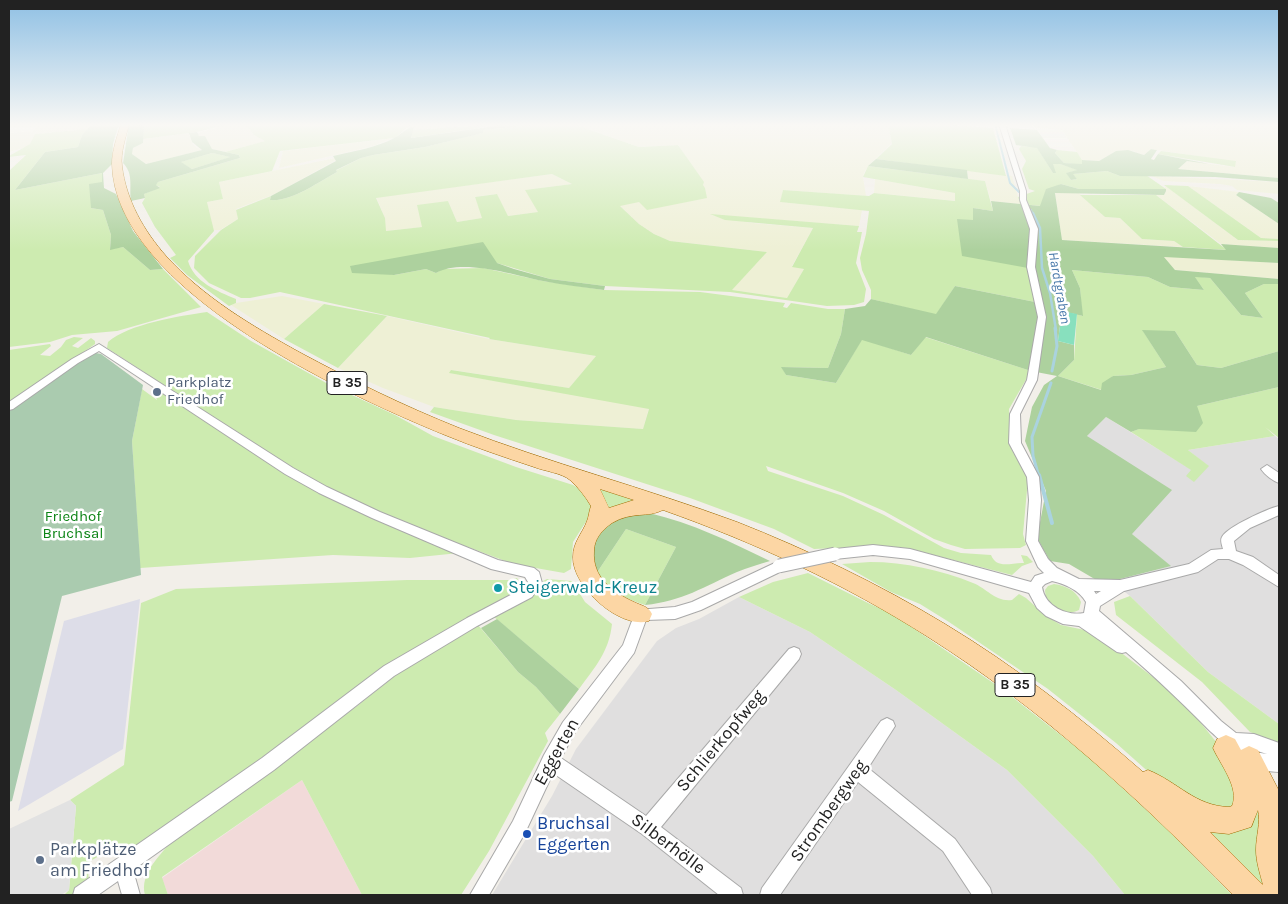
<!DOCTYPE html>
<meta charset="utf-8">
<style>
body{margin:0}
#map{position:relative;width:1288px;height:904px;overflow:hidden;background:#f2efe9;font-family:Karla,sans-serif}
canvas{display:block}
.frame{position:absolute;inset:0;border:10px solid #222;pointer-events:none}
</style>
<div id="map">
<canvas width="1288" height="904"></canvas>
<div class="frame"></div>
</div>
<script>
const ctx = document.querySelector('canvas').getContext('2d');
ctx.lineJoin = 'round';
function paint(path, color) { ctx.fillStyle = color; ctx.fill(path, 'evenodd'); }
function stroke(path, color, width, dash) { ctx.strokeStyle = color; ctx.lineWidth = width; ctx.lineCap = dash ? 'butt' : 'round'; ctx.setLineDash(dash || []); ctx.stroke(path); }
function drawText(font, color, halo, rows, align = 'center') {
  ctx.font = font + ' Karla,sans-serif'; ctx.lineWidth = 5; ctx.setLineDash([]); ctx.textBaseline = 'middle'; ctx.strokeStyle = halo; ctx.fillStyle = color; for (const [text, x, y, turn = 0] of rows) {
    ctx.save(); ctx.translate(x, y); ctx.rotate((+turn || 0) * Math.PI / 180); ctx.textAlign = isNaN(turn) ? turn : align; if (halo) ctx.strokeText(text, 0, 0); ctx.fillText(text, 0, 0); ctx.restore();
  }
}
paint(new Path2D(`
 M1106,417l86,53 16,-4 -20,-16 87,-14 4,3v285l-71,-52 -78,-76 -18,-14 4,-2 54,-14 -38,-32 -45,-98z
 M739,597l71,35 86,58 111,80 86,86 32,39h-633l60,-99 24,-47 81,-108 19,-13 23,-9z`), '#e0dfdf');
paint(new Path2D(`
 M302,780l60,115h-194l-6,-17z`), '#f2dad9');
paint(new Path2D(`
 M9,124h83l-4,5 -53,5 -2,7 -6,6 -18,5v-19l24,-2 3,-4h-27z
 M229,124h17l8,11 12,6 -41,11 -14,-3 -6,-12 -6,-1 -2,-3z
 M411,124h98l-24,3 -1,-2 -72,5 1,-3h-5z
 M573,124h315l4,19 -24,23 -4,7 -1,4 3,19 -83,-6 -2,12 81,8 -3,16 -147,-11 40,8 61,5 -21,38 12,3 -17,29 -56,-8 36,-38 -97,-11 -16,-7 -15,-10 -20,-19 84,-20 -25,-40 -39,2z
 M1031,124h248v54l-102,-9 10,-8 47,6 2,-5 -85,-13 -7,6 -12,-4h-16l-17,10 -17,-1 -20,-30 -27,-2z
 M189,133l3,10 4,4 7,3 -57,14 -14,-10 1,-6 10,-5v-4z
 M395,138l-25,9 -91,21 4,-17z
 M335,158l1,2 -61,34 -39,15 2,10 -18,11h-7l-6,-28 16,-3 -4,-17z
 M967,170l45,6 8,28 -29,-3 -6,-20 -17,-2z
 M552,174l20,10 -46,6 13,22 -31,4 -12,-22 -21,3 8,21 -26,4 -9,-21 -25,26 -38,4v-13l-9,-21z
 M1152,176l127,6v12l-42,-4 -5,-4 -12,-2 -57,-3z
 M875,179l80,14 1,8 -82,-8z
 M1166,186l72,54 41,1v7l-58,-4 -65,-49h8l2,-4 -1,-4z
 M1188,186l51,6 -3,3 43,29v15l-18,-1z
 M1055,193h24l26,24 15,1 22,21 32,2 9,6 -121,-7z
 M1163,256l116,7v16l-104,-9z
 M282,296l42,8 -40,35 -53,-34 5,-2z
 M387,316l102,23 107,17 -27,32 -117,-18 -2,3 199,35 -6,21 -127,-9 -82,-13 -51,-19 -45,-20z`), '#eef0d5');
paint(new Path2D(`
 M137,124h92l-32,8 -54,7 1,-13z
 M246,124h165l-16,14 -115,13 -8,20 -53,11 4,17 -16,3 7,29 -26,30c6,21 29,30 48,38v4l-7,3 -42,-31 -17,-17 6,-3 -21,-28 -13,-24 3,-5 -1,-4 16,-7 -5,-2 3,-3 82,-24 -1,-3 -14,-3 40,-11 -11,-6z
 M545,124h28l66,23 39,-2 26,37 -1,3 2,3 2,10 -60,12 -8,-8 -19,4 19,18 15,10 16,7 97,11 -35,38 55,8 17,-29 -12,-2 21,-39 -88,-8 -15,-6 149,12 -2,6h5l-6,31 10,26 -2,13 -10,3 -27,1 -97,-14 -125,-6 -55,-7 -53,-16 -147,3 44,9 32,-6 10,4 7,-4 40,-1 60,13 61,9 96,2 85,11 -2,4 4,1 4,-5 37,6h17l-4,25 -13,34 -46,-1 4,8 50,8 26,-44 49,16 14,-18 100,32 6,2 -22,38 2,39 17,31 -5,55 3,11 -6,3 -55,1 -14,-4 -17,-6 -50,-28 -41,-18 -77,-27 2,5 75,25 41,19 60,33 17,5 30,2c6,15 21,7 33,8l-3,-8 6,1 6,6 -11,4 -10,9 -106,-27 -24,-2 -68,3 -40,-20 -84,-31 -196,-63 -64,-23 4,-5 82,13 127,9 6,-20 -200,-36 2,-3 118,18 27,-32 -107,-17 1,-1 -210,-46 -30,6h-9l-32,-15 -15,-15 1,-12 26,-26 17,-11 -2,-9 35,-14 -1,4c22,2 48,-18 67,-28l-2,-1 26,-13 12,-3 52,-8 57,-14 1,-3zM552,174l20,10 -47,6 13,22 -30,4 -11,-22 -22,3 7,21 -25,4 -9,-21 -31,4 5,22 -36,4 -1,-13 -9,-20z
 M888,124h48l57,4 13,48 -130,-17 16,-15z
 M485,125v2l-74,11 1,-8z
 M88,129l-6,6 -4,12 -33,5 -30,38 87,-17 1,9 -12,26 12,2 8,25 -1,14 13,-2 27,23 13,-1 38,38 -84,24 -45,4 -22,7 -41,5v-176l17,-16 -17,2v-1l21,-12 5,-10z
 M1021,146l16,1 16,26 -1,-9h8l19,6 -12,3 4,7 6,-1 -5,-5 35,-3 13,5 26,-1 20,14h-87l-18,-5 -15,8 -5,14 -21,-2 -2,-7 17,-6 -6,-2 -7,-20 4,-8 -7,-12z
 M1057,150l20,2 5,8v5l-18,-2 -9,-10z
 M1161,151l75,10 -1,6 -77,-13z
 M212,153l19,4 -39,12 -12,-7z
 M868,166l117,15 8,30 -20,-3v12l55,48 7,34 -80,-16 -19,29 -65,-16v-9l-9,-20 -2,-12 6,-24 3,-23 -89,-9 3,-12 86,6 5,-3 81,8v-8l-92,-16z
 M1164,185l24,1 73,52 18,1v2l-41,-1z
 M1080,195h76l71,55 -44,-3 -9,-6 -32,-2 -22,-21 -15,-1z
 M1072,270l76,7 22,10 34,3 -10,-14 16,2 31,37 22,3 -18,-25 19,-9h15v67l-58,17 -24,-3 -22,-34h-32l23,36 -35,8 -18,1 -11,14 -44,-14 16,-16 3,-46 5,2 -2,-28z
 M324,304l63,12 -49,52 -54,-29z
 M207,312l44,29 77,43 67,31 38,21 83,31 57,18 12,7 7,15 -5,13 -14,22 -2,27 -7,4 -51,-9 -45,-17 -25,-5 16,11 -49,5 -77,-3 -193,13 -8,-127 10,-52 15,11 -6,-19 -7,-9 -37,-24 1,-6c20,-18 72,-26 99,-30z
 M74,337l9,1 -11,8 6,2 13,-10 4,3v3l-86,61v-55l41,-6 1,2 -11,9 10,1 11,-9 5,-7z
 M1279,387v51l-14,-11 10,9 -87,14 21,16 -15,16 -8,-6 5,-6 -60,-38 66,-26z
 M597,488l39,13 -24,6 -7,5z
 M626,529l50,18 -31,58c-20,-7 -36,-13 -49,-31z
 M870,562c35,0 71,8 103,21 15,6 22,19 39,17l7,-6 7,4 20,18 15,9 33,7 72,55 30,30 21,26 18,33 2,26 -13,11 -71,-37 -37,-33 -68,-54 -99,-67 -29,-18 -29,-12 -49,-28z
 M808,573l62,31 21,9 111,76 88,69 79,73 63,64h-107l-32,-39 -86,-86 -111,-80 -86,-58 -71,-35 34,-15z
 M517,578l4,6 -2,7 -255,169 -143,98 -3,-13 -31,18 2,18 -17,14h-8l5,-5 7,-84 -6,-6 54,-35 17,-162 35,-14 231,-9h102z
 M547,579l25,2 13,21 27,22c-3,28 -17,43 -33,65l-86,-73 34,-16 18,-15 -2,-4z
 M1054,584c12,2 22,6 27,18l-2,8c-14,7 -34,-4 -34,-20l3,-4z
 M1130,596l78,76 71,52v19l-29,-11 -48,-50 -86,-67 -2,-13z
 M478,625l40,47 18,15 24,27 -15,19 3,8 -59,110 -28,44h-99l-60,-115 -140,97 6,18h-23c-6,-22 17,-41 29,-57l183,-132 55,-44z
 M1256,783l11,100 5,12 -78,-76 28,10z`), '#cdebb0');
paint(new Path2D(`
 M92,124h27l-6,20 -1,20 -9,9 1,15 12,6 17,37 30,38 -13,1 -27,-23 -13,3 1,-15 -8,-25 -12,-2 -2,-24 13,-2v-9l-87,17 30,-38 33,-5 4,-12z
 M129,124l15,2 -1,17 -10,5 -1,6 14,10 56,-14 -10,-8 -3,-9 8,-1 2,4h6l7,13 27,6 1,3 -82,24 -2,3 4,3 -16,6 1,4 -14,3c-2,-14 3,-27 -8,-38zM212,153l18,4 -38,12 -11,-7z
 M509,124h36l-62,6v3l-58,14 -52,8 -12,3 -25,12 1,2c-19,10 -45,30 -67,28l1,-4 65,-35 -3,-5c20,-5 43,-8 61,-18 7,-3 12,-11 20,-11l-3,11z
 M1010,128l27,2 13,18 7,2 -2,3 9,10 18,1v-4l17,1 17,-10 12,-1 16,5 7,-6 6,1 -6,9 3,1 4,-6 51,10 -22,-3 -9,8 101,9v4l-64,-5 -95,-1 -13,-5 -34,3 4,5 -6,1 -5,-7 11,-3 -17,-6h-7l3,9h-3l-16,-25 -21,-3z
 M876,159l91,11 1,9 -100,-13z
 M1061,184l18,5h87v2l-2,4 -109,-2 7,47 164,10 -5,-6 58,4v15l-115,-6 11,13 104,9v5h-15l-19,9 18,25 -22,-3 -31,-37 -15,-1 9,13 -34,-3 -22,-10 -76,-7 8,18 3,28 -21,-5 -4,30 16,4v15l-16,16 43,14 1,-7 11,-7 18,-1 35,-8 -24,-37 33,1 22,34 24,3 58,-17v36l-82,19 6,17 -7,9 -57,-3 -8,3 -25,-15 -19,19 85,54 -40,44 39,32 -55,14 -4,2 -14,-1 -29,-17 -19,-3 -13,-23 9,-47 -21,-50 7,-34 12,-22 13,-9 -26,-5 -105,-34 -15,18 -49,-15 -26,43 -50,-8 -5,-8 47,1 13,-34 4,-25 20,-3 6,-7 65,15 19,-28 80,16 -7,-34 -66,-12 -5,-37 16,1v-12l20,3 -2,-10 49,5 6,-17z
 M1239,192l32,6 8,5v21l-43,-29z
 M483,242l14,21 17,6 36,10 55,7 -1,4c-20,-3 -41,-5 -61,-9 -29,-6 -81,-23 -107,-8l-10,-4 -32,6 -42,-2 -2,-7z
 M649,513c43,10 82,29 121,48 -11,3 -23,7 -33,11 -34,15 -54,29 -92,33l31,-58 -50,-18 -30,45c-7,-19 -1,-44 18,-56 8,-5 25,-4 35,-5z
 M497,619l82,70 -19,25 -24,-27 -18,-15 -37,-44z`), '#add19e');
paint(new Path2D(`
 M91,352l10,2 42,31 -11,56 9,134 -79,21 -50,205 -3,1v-392z`), '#aacbaf');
paint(new Path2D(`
 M1062,311l15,3 -3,31 -16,-4z`), '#88e0be');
paint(new Path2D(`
 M70,800l6,6 -7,84 -8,5h-52v-66z`), '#e2e2e2');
paint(new Path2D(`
 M140,599l-17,150 -105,62 46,-190z`), '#dddde8');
stroke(new Path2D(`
 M995,124l15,59 9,9
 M1031,210l2,5`), '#aad3df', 2);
stroke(new Path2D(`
 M1033,213l7,15 2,40 8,25 6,37`), '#aad3df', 2.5);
stroke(new Path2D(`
 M1052,371l5,-25 -2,-18
 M1039,477l-6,-21 -1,-19 19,-54`), '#aad3df', 3);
stroke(new Path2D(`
 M1039,475l13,48`), '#aad3df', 4);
const minor = new Path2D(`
 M999,124h6l21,67v9l12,29 -3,38 11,50 -9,63 -17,34 1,29 18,34 2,23 -3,41 10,18 9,9 22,11 41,1 69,-16 22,-14 12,-1c-1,-4 -3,-9 -1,-12 5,-10 45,-28 57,-31v9l-29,13 -16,13 2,10 17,6 26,18v12l-36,-22 -14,-6h-11l-20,13 -74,19 -24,15 -1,5 82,70 40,40 15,12 18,1 25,9v29c-10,-1 -28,-1 -36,-8 -10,-8 -6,-10 -19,-15 -4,-12 -11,-14 -19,-23 -26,-26 -51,-50 -79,-74l-4,1 -5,-1 -38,-26 -16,-2 -17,-8 -9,-8 -8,-15 -119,-34 -37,-4 -38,4 -5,-1 -2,-4 2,-4 5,-1 38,-4 37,4 121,33 4,-6 9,-3 -6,-6 -12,-26 3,-41 -2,-23 -18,-34 1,-29 17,-34 11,-63 -11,-50 3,-38 -10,-29v-9zM1052,581c13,3 27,9 34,21l-2,11c-17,3 -39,-6 -42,-26l3,-3zM1094,591h7l-5,3zM1251,749l16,5 -13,-2z
 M99,344l194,124 34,19 53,25 118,48 36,8 5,4 3,11 -10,14 -55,29 -83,50 -120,94 -141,100 7,25h-18l-4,-14 -20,14h-25l2,-7 187,-130 122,-92 83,-48 55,-29 6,-7 -3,-5 -34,-8 -119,-51 -53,-25 -34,-19 -186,-123 -21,12 -65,46 -4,1v-8l63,-43z
 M1267,465l12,8v10c-6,-2 -14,-8 -18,-14z
 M779,561l5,1 2,4 -2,4 -83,40 -26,9 -29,1 -12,33 -59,79 -14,26 85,58 143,-167 5,-2 5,2 2,5 -2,5 -138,168 80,61 2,7h-24l-77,-61 -89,-61 -28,60 -36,62h-19l43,-74 31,-66 19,-33 60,-77 13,-35 39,-3 17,-5z
 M887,718l6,3 2,5 -27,42 87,71 35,49 2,7h-20l-29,-44 -85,-69 -78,113h-20l2,-7 119,-167z`);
const primary = new Path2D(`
 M121,124h8c-3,13 -9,29 -7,42 4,34 22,65 44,90 37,41 86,70 133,96 52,28 105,54 160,76 91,35 186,60 278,94 71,28 142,62 208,102 70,42 136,94 198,148l5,-2c30,12 47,36 81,37l3,-1c8,-18 -12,-42 -19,-58l4,-9 9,-4 9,4 6,11 8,-4 9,4 21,41v104h-46c-91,-94 -194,-188 -305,-258 -83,-53 -172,-94 -265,-127 -15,8 -31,1 -51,13 -10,7 -18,16 -18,28 -2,26 18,41 40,51 8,4 14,4 18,12l-3,7c-28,9 -77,-34 -76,-64 0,-15 9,-23 14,-36 2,-5 2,-10 4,-15 -6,-10 -13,-19 -21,-26 -8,-7 -26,-9 -36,-13 -30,-10 -60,-20 -89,-32 -100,-41 -330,-146 -333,-271 0,-13 5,-27 9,-40zM600,489l34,11 -25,8zM1258,810c3,13 -2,26 -2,40 0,12 4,23 7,35l-53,-53 19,2 22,-7z`);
stroke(minor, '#a9a9a9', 2);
stroke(primary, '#a06b00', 1);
paint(minor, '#fff');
paint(primary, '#fcd6a4');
const minorBridge = new Path2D(`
 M779,566l56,-12`);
stroke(minorBridge, '#a9a9a9', 15, []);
stroke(minorBridge, '#fff', 13);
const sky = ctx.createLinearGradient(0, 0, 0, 250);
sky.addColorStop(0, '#8fc0e4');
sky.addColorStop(0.5, '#f9f8f5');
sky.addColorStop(1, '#f9f8f500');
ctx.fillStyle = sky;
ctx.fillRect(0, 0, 1288, 250);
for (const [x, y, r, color] of [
 [157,392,5,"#5c6f8a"],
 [498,588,5,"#0f9aa8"],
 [527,834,5,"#1a4fb4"],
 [40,860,5,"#5c6f8a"]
]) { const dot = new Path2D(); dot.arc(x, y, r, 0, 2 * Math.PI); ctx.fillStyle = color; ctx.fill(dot); stroke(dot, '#fff', 2); }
drawText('italic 14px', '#4a7aab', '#fff', [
 ["Hardtgraben",1059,288,80]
]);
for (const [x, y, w] of [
 [347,383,40],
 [1015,685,40]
]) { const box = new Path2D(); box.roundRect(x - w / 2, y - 11.5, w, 23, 4); ctx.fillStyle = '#fff'; ctx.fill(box); stroke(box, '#222', 1); }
drawText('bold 14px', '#222', null, [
 ["B 35",347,383],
 ["B 35",1015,685]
]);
drawText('15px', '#4e5e75', '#fff', [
 ["Parkplatz",167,383],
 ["Friedhof",167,400]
], 'left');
drawText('15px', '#0c8416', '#fff', [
 ["Friedhof",73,517],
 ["Bruchsal",73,534]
]);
drawText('18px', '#0d838f', '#fff', [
 ["Steigerwald-Kreuz",508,588]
], 'left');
drawText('18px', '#222', '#fff', [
 ["Schlierkopfweg",721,741,-50],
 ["Eggerten",557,752,-61],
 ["Strombergweg",829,811,-55],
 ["Silberhölle",668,844,37]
]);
drawText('18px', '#164399', '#fff', [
 ["Bruchsal",537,824],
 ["Eggerten",537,845]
], 'left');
drawText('18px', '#4e5e75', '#fff', [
 ["Parkplätze",50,850],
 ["am Friedhof",50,871]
], 'left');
</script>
